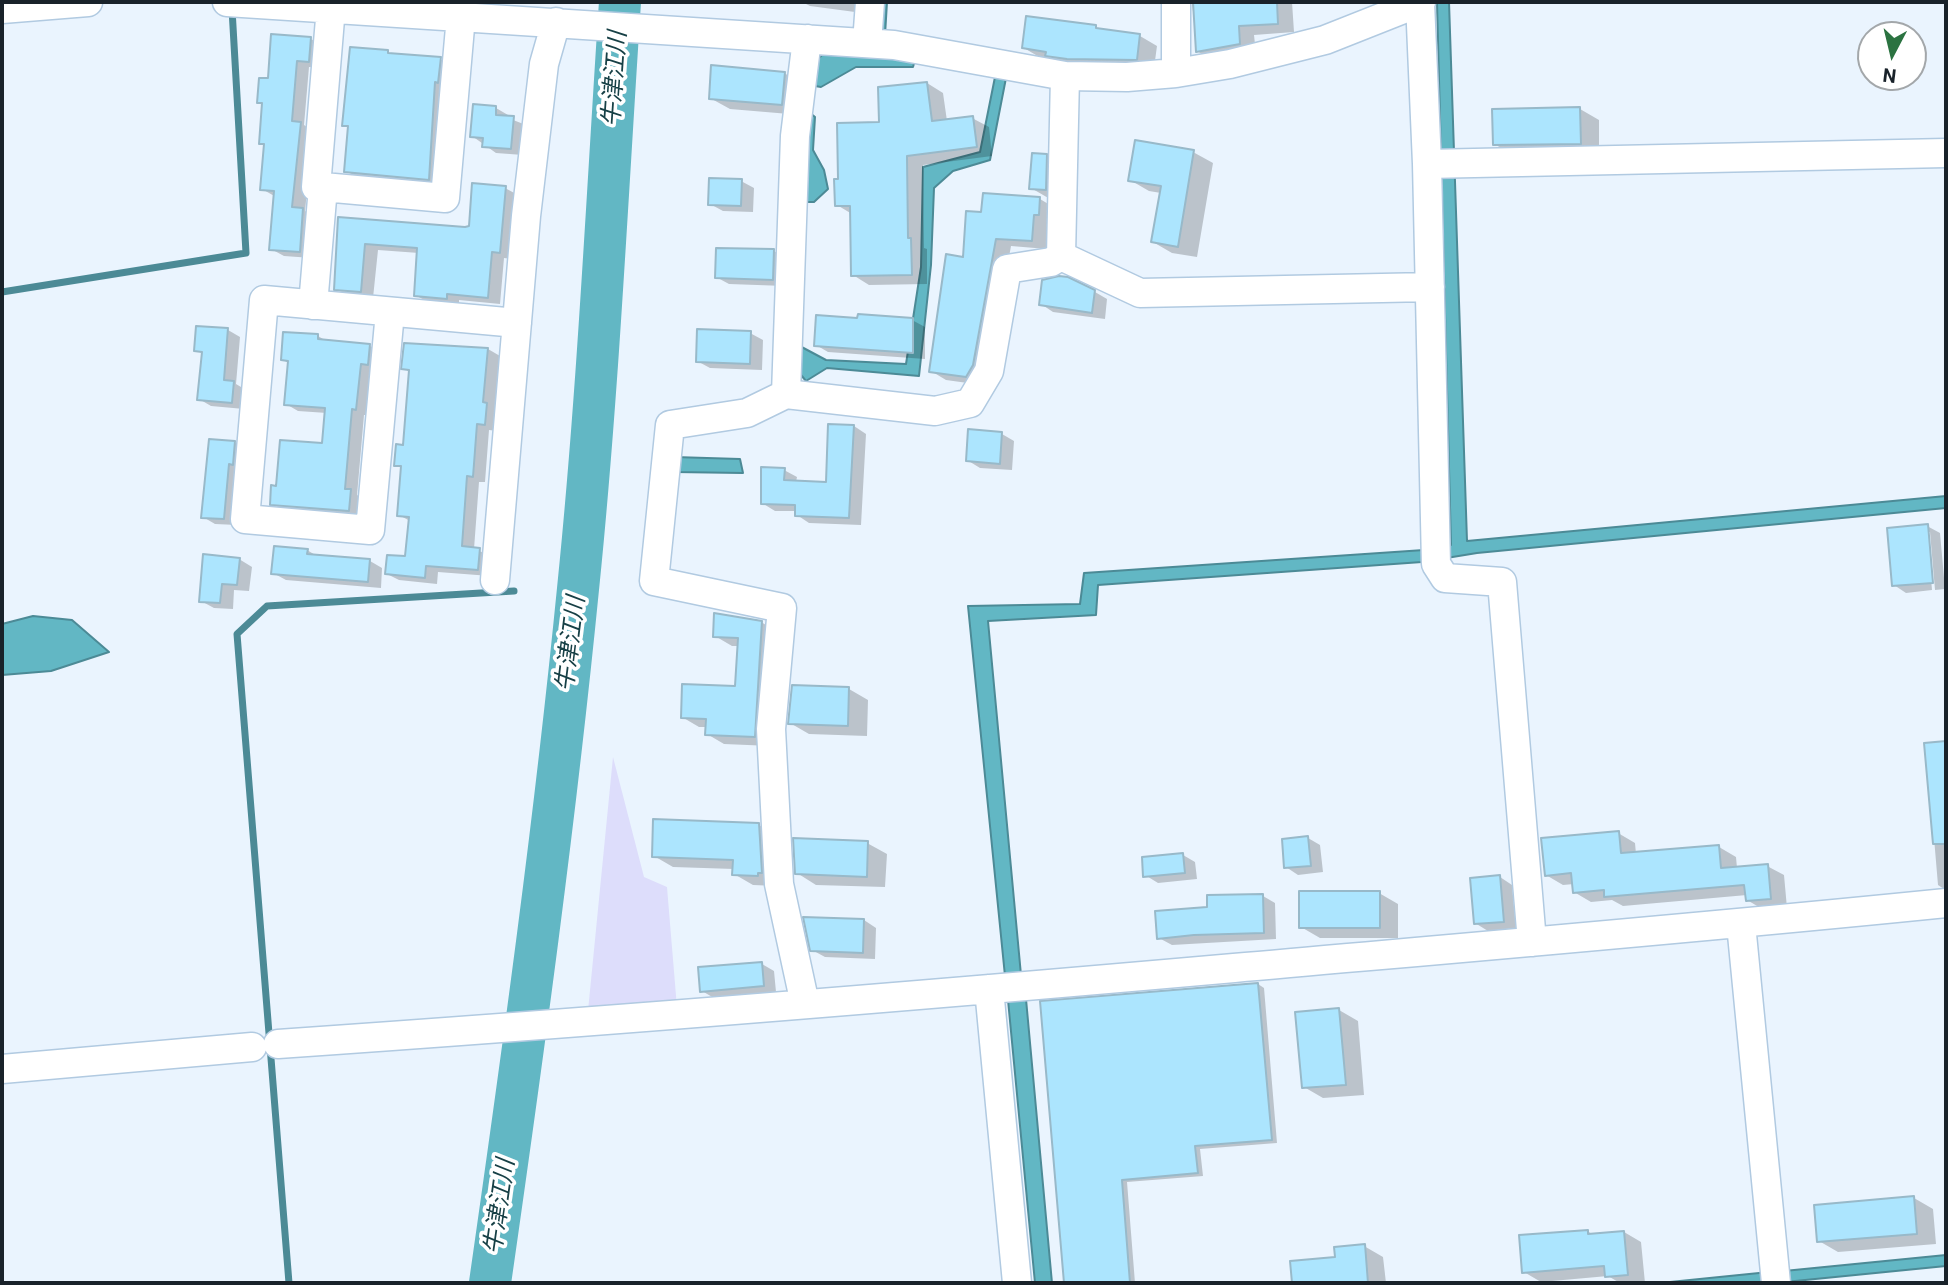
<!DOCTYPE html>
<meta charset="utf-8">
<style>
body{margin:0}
#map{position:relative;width:1948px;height:1285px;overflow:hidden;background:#eaf4fe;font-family:Roboto,sans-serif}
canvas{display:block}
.frame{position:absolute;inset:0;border:4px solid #19222a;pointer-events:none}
.north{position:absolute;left:1857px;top:21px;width:70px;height:70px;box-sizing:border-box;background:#fff;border:2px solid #a3a7aa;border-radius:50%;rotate:187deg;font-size:19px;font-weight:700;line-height:28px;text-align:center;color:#19222a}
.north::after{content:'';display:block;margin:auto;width:24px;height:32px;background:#2b7341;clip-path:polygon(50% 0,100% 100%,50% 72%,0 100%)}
</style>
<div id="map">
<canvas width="1948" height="1285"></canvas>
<div class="frame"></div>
<div class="north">N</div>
</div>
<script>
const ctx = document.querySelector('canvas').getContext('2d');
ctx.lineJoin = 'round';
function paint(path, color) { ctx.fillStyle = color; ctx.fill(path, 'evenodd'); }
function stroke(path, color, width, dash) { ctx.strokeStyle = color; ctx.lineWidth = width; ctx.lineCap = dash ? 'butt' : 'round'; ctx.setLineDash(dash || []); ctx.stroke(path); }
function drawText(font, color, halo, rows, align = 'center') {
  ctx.font = font + ' Roboto,"Noto Sans JP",sans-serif'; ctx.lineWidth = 7; ctx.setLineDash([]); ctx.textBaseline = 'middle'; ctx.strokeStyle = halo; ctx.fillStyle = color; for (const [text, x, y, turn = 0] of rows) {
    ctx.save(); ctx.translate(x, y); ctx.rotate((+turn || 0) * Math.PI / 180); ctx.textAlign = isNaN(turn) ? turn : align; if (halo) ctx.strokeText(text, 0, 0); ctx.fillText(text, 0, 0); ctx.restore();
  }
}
paint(new Path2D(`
 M613,757l31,120 23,10 11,133 -92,11z`), '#ddddfb');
const water = new Path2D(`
 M878,2h9l-3,50 31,8 -2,7h-57l-35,20 -6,-1 1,-25 8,-8 49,2z
 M1437,2h12l18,539 479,-45v12l-469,45 -55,9 -324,23 -2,30 -108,6 33,354 -16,1 -37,-370 112,-2 4,-31 340,-23 27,-5z
 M995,77l11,1 -16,82 -37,11 -19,17 -3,77 -12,111 -92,-8 -21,13 -10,-12v-25l30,16 80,4 15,-97 2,-100 57,-15z
 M809,112l6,5 -2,33 11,20 4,19 -14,13h-13z
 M674,457l66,2 3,14 -69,-1z
 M33,616l39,4 37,32 -58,19 -49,4v-51z
 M1026,999l26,284h-17l-27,-283z
 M1946,1255v11l-161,16 -1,-11z
 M1769,1272l1,11h-110z`);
paint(water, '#62b7c4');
stroke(water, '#4c8a96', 2);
paint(new Path2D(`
 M802,2h71l-3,12 -60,-8z
 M1192,2h100l2,30 -40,3 2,18 -43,8 -16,-10z
 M1096,27l7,4 37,5 17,10 -3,22 -90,-3 -8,-5 -15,-2 -17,-10z
 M311,39l12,7 -2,22 -12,-1 -5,58 9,6 -8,80 10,6 -3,41 -28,-2 -13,-7 5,-52 -14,-8 4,-43 -5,-3 3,-38 -6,-3 11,-22z
 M388,52l6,4 46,3 13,7 -12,120 -82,-8 -13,-7 4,-43 -6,-3z
 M784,73l19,11 -2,31 -71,-6 -20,-11z
 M927,83l16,10 4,28 25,-3 17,9 3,29 -69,9 1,83 3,1v35l-58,1 -16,-10 -1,-61 -15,-9 3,-25 41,-56z
 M496,108l12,7v3l18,7 -3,30 -27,-2 -24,-17z
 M1580,109l19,11v34l-85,1 -20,-11z
 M1193,152l20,11 -16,94 -25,-4 -19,-11 8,-49 -12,-2 -19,-11z
 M1046,155l19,11 -15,33 -19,-11z
 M741,181l13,7 -1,24 -30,-1 -13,-7z
 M505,188l13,7 -6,64 -8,-1 -4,46 -41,-4v5l-31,-3 -13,-7 4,-42 -41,-3 -5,48 -25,-2 -12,-7 4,-70 130,9z
 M1040,199l15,9 -6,15 -2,26 -36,-3 -23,128 -6,11 -36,-5 -15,-9 52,-157z
 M774,251l12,7 -1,28 -56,-2 -13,-7z
 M1095,292l12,7 -2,20 -52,-7 -12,-8z
 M912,320l13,7v32l-97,-7 -12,-7z
 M228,330l12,7 -4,47 10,6 -2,19 -33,-3 -12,-7 4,-45 -7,-4z
 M750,333l13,7 -1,30 -52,-2 -13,-7z
 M318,336l10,6 42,4 12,6 -14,63h-4l-7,80 5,3 -1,19 -77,-7 -12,-6 6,-16 46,-43 3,-32 -29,-2 -12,-7 4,-40 -8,-5z
 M488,349l12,7 -5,53 3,2 -1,20 -8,-1 -4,52h-6l-5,67 18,7 -2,20 -52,-4 -1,12 -38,-4 -12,-6 20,-16 3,-37 -11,-6 4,-46 -7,-4 8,-18 6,-75 -7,-4z
 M829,426h25l12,8 -5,91 -52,-2 -12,-8v-4h-22l-13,-8 22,-33 13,7 -1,5 31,1z
 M1002,434l12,7 -2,29 -32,-2 -13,-8z
 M235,443l12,7 -10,75 -22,-1 -12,-7z
 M1927,526l13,7 5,56 -10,1 -5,-58h-3l5,58 -26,3 -12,-8z
 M307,550l10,6 53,5 12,7 -1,20 -95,-8 -13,-7z
 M239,559l13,8 -3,24 -15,-1 -1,19 -19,-1 -13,-7z
 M761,622l17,10 -7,114 -47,-2 -17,-10v-7h-8l-17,-10 55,-29 2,-42h-7l-17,-10z
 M793,687l56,2 19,11 -1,36 -58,-2 -19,-11z
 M1946,743v146h-2l-6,-4 -12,-141z
 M759,825l19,11 -1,50 -24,-1 -19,-11v-5l-61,-2 -19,-11z
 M1618,833l17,10 1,11 83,-7 17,10 1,11 30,-2 17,9 3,33 -23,2 -17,-10v-5l-124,11 -11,-6 -21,2 -17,-10v-8l-11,1 -17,-10z
 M1308,838l12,7 3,27 -25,3 -12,-8z
 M867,843l20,11 -2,33 -69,-2 -19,-12z
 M1183,855l12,7 2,17 -39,4 -13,-8z
 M1500,877l12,8 4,43 -28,3 -13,-8z
 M1379,893l19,11v34h-78l-19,-11z
 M1263,896l12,7 1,36 -104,6 -13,-7z
 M864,920l12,8 -1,31 -50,-2 -13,-7z
 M762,964l12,7 2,21 -62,6 -12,-7z
 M1258,984l6,4 13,155 -77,6 3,27 -76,6 8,101h-70l-23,-280z
 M1339,1010l19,11 6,74 -41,3 -19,-11z
 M1914,1198l19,11 3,35 -98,8 -19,-11z
 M1587,1231l7,4 30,-3 17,10 4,41h-25l-12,-7 -67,6 -17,-10z
 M1364,1246l19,11 3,26h-92l-2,-20 45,-4z`), '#0003');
stroke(new Path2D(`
 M2,292l244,-39 -14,-244
 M289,1283l-52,-649 30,-28 247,-15`), '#4c8a96', 7);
stroke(new Path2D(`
 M490,1283c33,-230 65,-462 88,-694 20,-195 29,-391 42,-587`), '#62b7c4', 42);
const building = new Path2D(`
 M1193,2h84l1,22 -39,2 1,18 -44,8z
 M1026,16l70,9v3l44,6 -3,26 -70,-1 -22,-3 1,-4 -24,-4z
 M271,34l40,3 -2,25 -12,-1 -5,60 9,1 -9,85 11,1 -3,44 -31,-2 5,-59 -14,-1 4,-46h-5l3,-41h-5l2,-25h9z
 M350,47l38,3v3l53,4 -3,26 -3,-1 -6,98 -85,-8 4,-46h-6z
 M711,65l74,7 -3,33 -73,-6z
 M927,82l5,39 41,-5 4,31 -70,9 1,82h3l1,37 -61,1 -1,-70h-15l-1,-27h4l-1,-56 42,-1 -1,-35z
 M473,104l23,2v9l18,1 -3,33 -29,-2 1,-9 -13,-1z
 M1580,107l1,37 -88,1 -1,-36z
 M1135,140l59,10 -16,97 -27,-5 10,-56 -33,-5z
 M1032,153l15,1 -1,36 -17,-1z
 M709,178l33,1 -1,27 -33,-1z
 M472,183l34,3 -6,67 -8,-1 -4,46 -41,-4v5l-33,-3 3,-48 -52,-4 -4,48 -27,-2 4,-73 127,10 4,-1z
 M983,193l57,4 -1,18h-5l-2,26 -36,-2 -23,126 -7,12 -37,-5 17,-118 17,3 3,-46 15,1z
 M716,248l58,1 -1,31 -58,-2z
 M1059,276l9,1 27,13 -3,23 -53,-8 3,-25z
 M858,314l55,4v35l-99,-7 2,-31 41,3z
 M196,326l32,2 -4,52 10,1 -2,22 -35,-3 5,-48 -8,-1z
 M697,329l54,2 -1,33 -54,-2z
 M283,332l35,2v5l52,5 -2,21 -7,-1 -5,46 -4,-1 -7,80h6l-2,22 -79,-6 1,-20 5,1 4,-46 42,3 3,-35 -41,-3 4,-44 -7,-1z
 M404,343l84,5 -5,54 4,1 -2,22 -8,-1 -4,53 -6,-1 -5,70 18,2 -2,22 -52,-4 -1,12 -40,-4 2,-19 18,1 4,-39 -12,-1 4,-50h-7l2,-22 7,1 6,-75 -8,-1z
 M828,424l26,1 -5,93 -54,-2v-11l-34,-1v-37l24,1 -1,12 42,2z
 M968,429l34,3 -2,32 -34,-3z
 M209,439l26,2 -2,24 -4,-1 -5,55 -23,-1z
 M1928,524l5,59 -41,3 -5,-58z
 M274,546l34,3 -1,5 63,5 -2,23 -97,-8z
 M203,554l37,4 -3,27 -15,-1 -2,19 -21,-1z
 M714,613l48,8 -7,116 -50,-2 1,-16 -25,-1 1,-34 53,2 3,-48 -25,-1z
 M792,685l57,2 -1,39 -60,-2z
 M1946,741v103h-13l-9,-101z
 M653,819l106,4 3,50h-4v3l-26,-1 1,-15 -81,-3z
 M1619,831l2,22 98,-8 2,23 47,-4 3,35 -25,2 -2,-16 -140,12v-7l-31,3 -2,-20 -26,3 -4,-38z
 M1308,836l3,30 -27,2 -2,-29z
 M793,838l75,3 -1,36 -72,-3z
 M1183,853l2,20 -42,4 -1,-20z
 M1500,875l4,47 -30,2 -4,-46z
 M1299,891h81v37h-81z
 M1263,894l1,39 -70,2 -37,4 -2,-28 52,-4v-12z
 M803,917l61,2 -1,34 -53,-2z
 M762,962l2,24 -64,6 -2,-25z
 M1258,983l14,157 -77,6 3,27 -76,7 8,103h-66l-24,-282z
 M1339,1008l7,77 -44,3 -7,-76z
 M1914,1196l3,38 -100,8 -3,-37z
 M1588,1230v4l36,-3 4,44 -23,2 -1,-11 -82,7 -3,-38z
 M1365,1244l3,39h-76l-2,-22 45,-4 -1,-10z`);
paint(building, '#ace5fe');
stroke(building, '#98b9c9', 2);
const minor = new Path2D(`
 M227,2l667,43 171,31 62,1 49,-4 54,-9 95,-24 96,-38
 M1420,2l7,162 9,400 9,14 57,4 30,360
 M2,9l86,-7
 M867,43l3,-41
 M1176,73v-71
 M1065,76l-4,180 79,37 290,-6
 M1427,164l519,-11
 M323,187l122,11 16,-182
 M313,305l10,-118h-7l15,-180
 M390,312l-20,218 -125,-11 19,-219 253,23
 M786,394l149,17 35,-8 19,-32 18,-102 44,-7 10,-6
 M495,580l31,-364 18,-152 12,-42
 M1741,924l35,359
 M989,989l28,294
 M805,1004l-26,-120 -8,-155 11,-121 -128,-27 16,-156 77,-12 39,-19 9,-258 12,-97
 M278,1044c319,-22 638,-48 956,-76 238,-21 475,-41 712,-65
 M2,1069l250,-22`);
stroke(minor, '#b1cae1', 31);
stroke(minor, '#fff', 28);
drawText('italic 24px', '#174046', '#fff', [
 ["牛津江川",616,79,-86],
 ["牛津江川",572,644,-83],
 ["牛津江川",501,1207,-82]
]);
</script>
